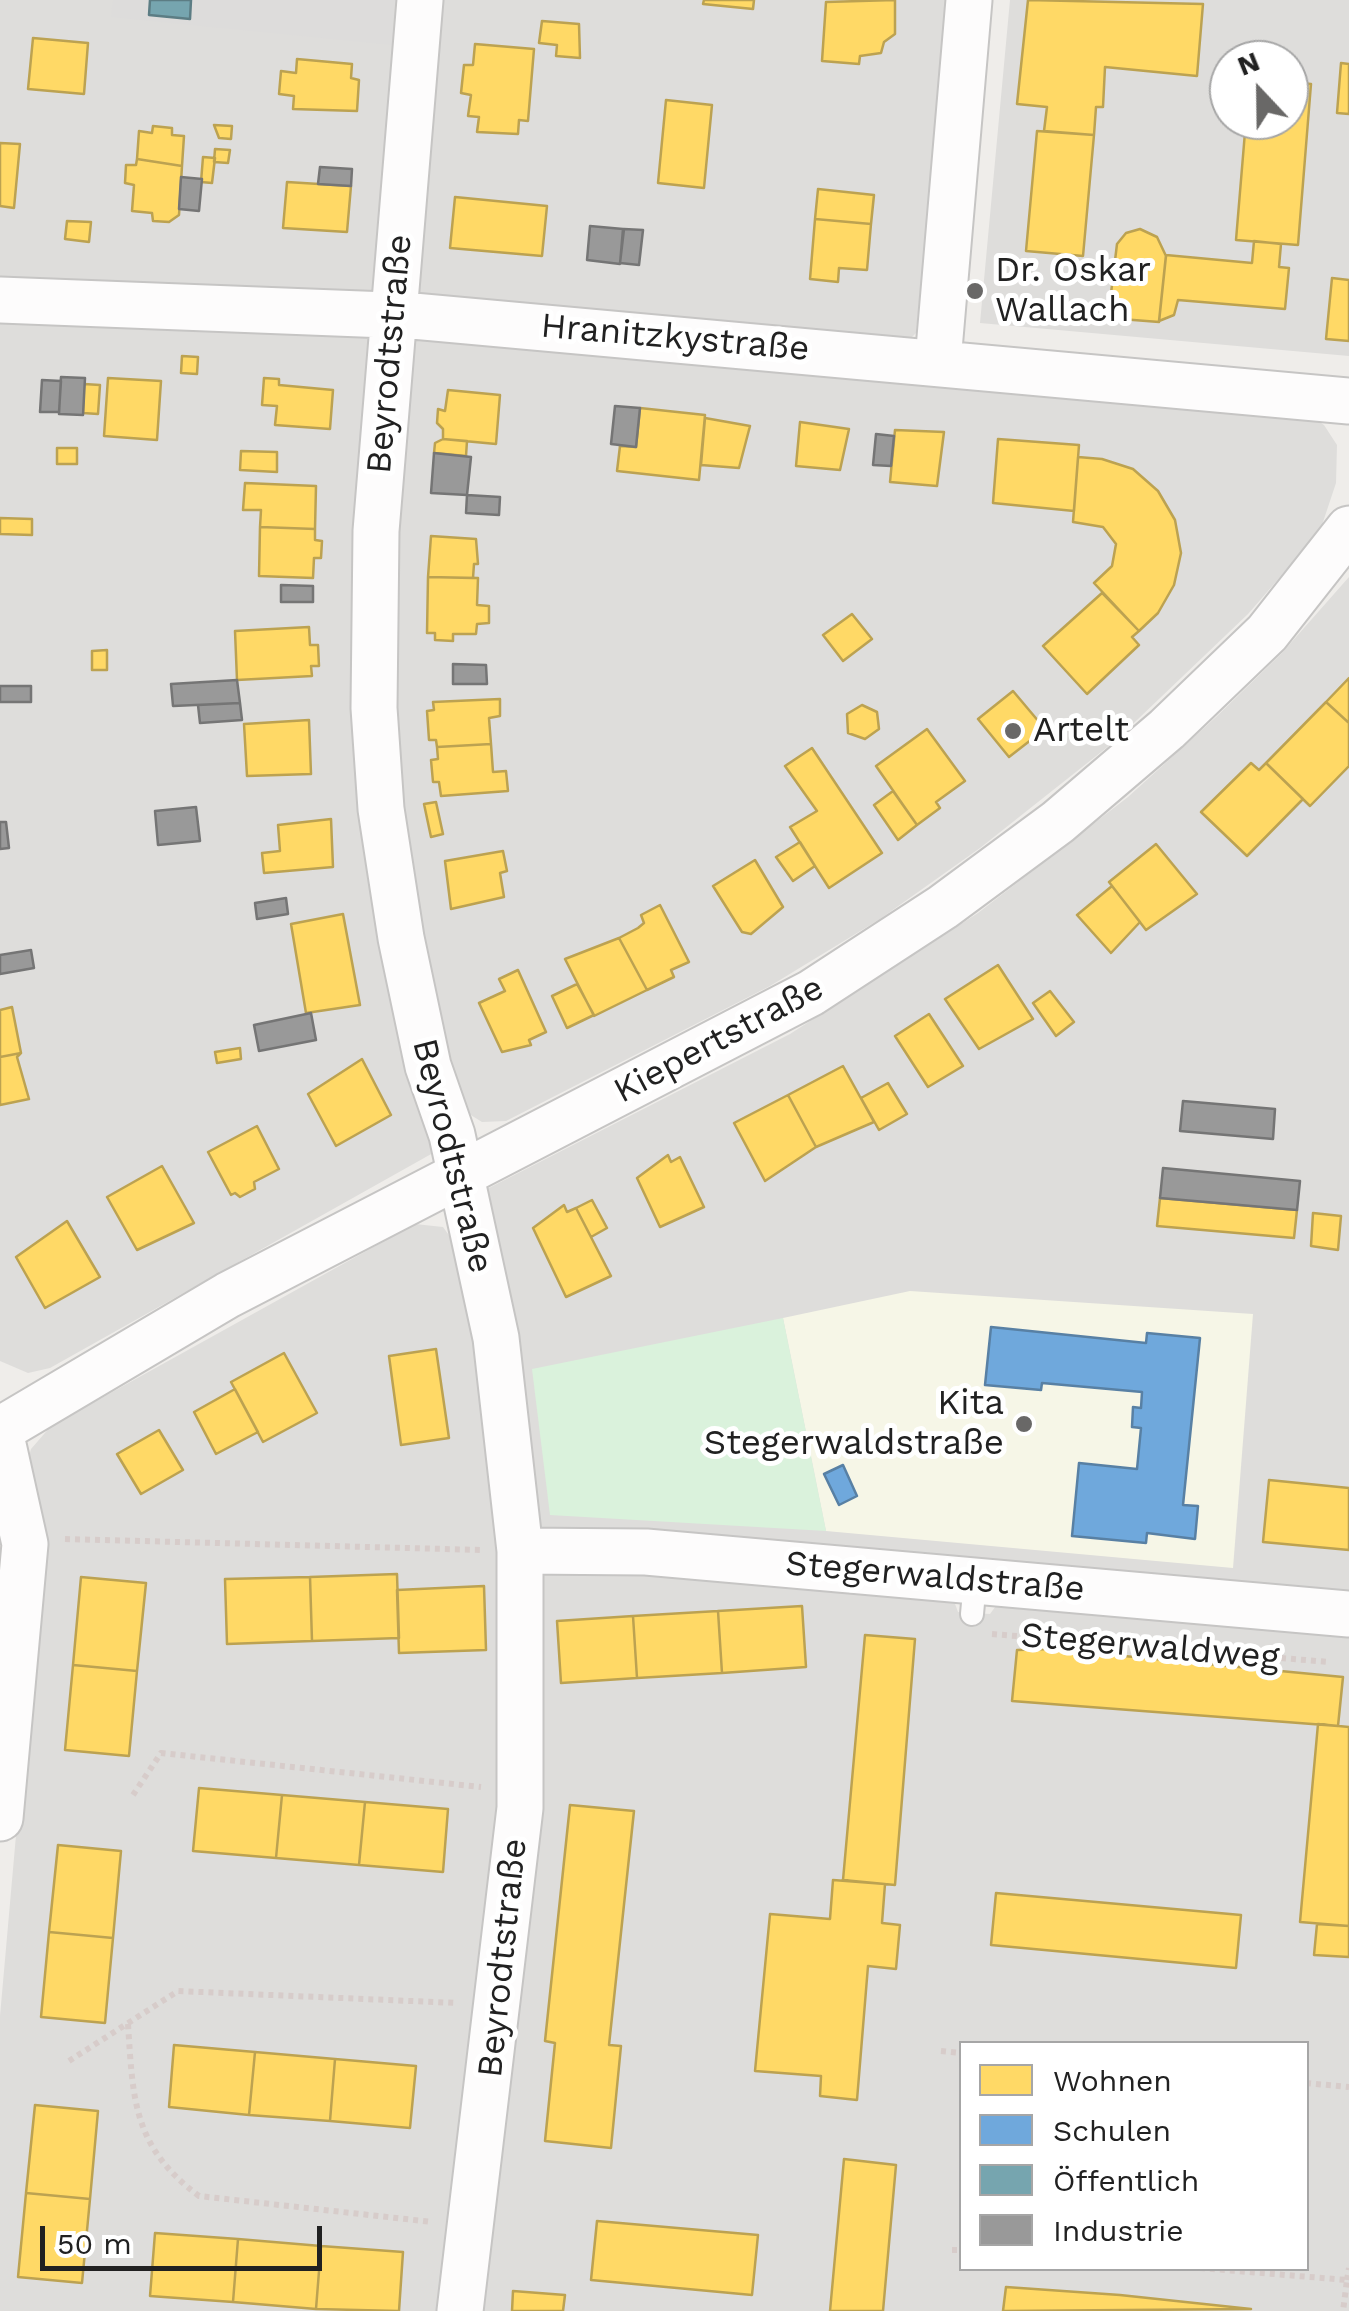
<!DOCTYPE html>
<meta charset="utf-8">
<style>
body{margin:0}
#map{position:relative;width:1349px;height:2311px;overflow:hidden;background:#efedea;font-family:"Work Sans",sans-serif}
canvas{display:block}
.legend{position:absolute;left:959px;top:2041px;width:350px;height:230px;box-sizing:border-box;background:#fff;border:2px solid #a6a6a6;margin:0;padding:12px 18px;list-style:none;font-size:30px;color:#212121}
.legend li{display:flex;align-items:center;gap:20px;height:50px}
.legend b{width:50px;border:2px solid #a6a6a6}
.north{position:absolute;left:1209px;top:40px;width:100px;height:100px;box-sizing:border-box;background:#fff;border:2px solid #a6a6a6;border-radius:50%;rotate:338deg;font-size:28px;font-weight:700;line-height:40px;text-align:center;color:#212121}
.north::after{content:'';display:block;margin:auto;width:35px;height:45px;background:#696867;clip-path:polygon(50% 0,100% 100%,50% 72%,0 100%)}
.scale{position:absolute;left:40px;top:2226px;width:282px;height:45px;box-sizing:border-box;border:5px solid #212121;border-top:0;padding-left:12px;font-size:30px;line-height:35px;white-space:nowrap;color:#212121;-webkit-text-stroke:8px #fff;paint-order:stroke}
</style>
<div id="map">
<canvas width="1349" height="2311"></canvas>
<ul class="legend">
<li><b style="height:28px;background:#ffd966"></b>Wohnen</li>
<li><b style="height:28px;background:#6fa8dc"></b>Schulen</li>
<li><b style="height:28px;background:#76a5af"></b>Öffentlich</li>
<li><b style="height:28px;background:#999"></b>Industrie</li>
</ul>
<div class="north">N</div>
<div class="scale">50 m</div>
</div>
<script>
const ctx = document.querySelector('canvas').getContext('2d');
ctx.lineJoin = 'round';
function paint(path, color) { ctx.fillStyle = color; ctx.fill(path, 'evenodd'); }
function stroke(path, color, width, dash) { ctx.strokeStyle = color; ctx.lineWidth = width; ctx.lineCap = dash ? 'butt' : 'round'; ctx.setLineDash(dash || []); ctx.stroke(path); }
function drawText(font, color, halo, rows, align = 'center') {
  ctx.font = font + ' "Work Sans",sans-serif'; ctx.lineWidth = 10; ctx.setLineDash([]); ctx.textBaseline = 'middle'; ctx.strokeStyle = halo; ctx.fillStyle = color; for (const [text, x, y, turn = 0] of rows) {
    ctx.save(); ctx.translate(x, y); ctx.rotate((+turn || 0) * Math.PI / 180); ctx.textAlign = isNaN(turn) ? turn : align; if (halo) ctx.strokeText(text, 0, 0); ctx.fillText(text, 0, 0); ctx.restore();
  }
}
paint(new Path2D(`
 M0,0h404l-28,289 -5,3 -371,-12z
 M435,0h513l-32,333 -6,6 -495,-46z
 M1010,0h339v356l-369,-33zM1229,60h60v60h-60z
 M0,319l367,15 5,4 -12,177 73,638 -383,215 -22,5 -28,-12z
 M416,335l895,81 13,9 13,20 -1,38 -16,48 -72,83 -133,127 -135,107 -100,71 -110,67 -264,135 -24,1 -24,-15 -50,-224 -20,-206 21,-338z
 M1349,577v1019l-809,-65 -56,-336 3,-6 303,-155 188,-121 150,-116 88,-80 65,-63z
 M415,1224l28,3 18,25 34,214 9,338 -63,507h-441v-295l41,-463 -13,-93 3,-11 20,-23z
 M657,1571l297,30 4,11 32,2 8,-11 351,27v681h-876l66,-733 7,-6zM962,2044h344v224h-344z`), '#dedddb');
paint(new Path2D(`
 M910,1291l343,23 -20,254 -407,-37 -43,-213z`), '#f6f6e7');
paint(new Path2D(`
 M113,0h282l-3,45 -281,-28z`), '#dddcdb');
paint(new Path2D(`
 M783,1318l43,213 -276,-16 -18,-146z`), '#daf2dc');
const homes = new Path2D(`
 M704,0h50l-1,9 -50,-5z
 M895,0v34l-11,8 -3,11 -21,3 -1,8 -37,-3 4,-59z
 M1028,0l175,4 -6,72 -92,-9 -2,40h-7l-2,28 -50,-4 3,-24 -30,-3z
 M542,21l37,3 1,34 -24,-2 1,-11 -18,-2z
 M33,38l55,5 -4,51 -56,-5z
 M475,44l59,5 -6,72 -9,-1 -1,14 -41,-2 2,-15 -11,-1 3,-21 -10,-2 3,-28h9z
 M297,59l55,5 -1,14 8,2 -2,31 -64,-2 1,-13 -15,-2 2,-23 15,2z
 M1341,63l8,1v50l-12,-1z
 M1289,82l22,2 -13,161 -62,-5 10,-120h43z
 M666,100l46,5 -8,83 -46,-5z
 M214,125l18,1 -1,13 -12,-1z
 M153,126l19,2v7l12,1 -2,30 -45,-7 2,-28 13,2z
 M1037,131l57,4 -11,121 -57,-5z
 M0,143l20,1 -6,64 -14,-2z
 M215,149l15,1 -2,13 -14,-1z
 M203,157l12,1 -3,25 -11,-1z
 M137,159l45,7 -3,49 -10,7 -16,-1 -1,-8 -20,-2 2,-26 -9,-2 1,-18h10z
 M287,182l64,4 -4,46 -64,-4z
 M818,189l56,6 -3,29 -56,-5z
 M455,197l92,9 -5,50 -92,-8z
 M815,219l56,5 -4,46 -28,-2 -1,14 -28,-3z
 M67,221l24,1 -2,20 -24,-3z
 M1140,229l17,8 9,19 -7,66 -51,-4 9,-74 9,-11z
 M1254,241l27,3 -2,23 10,1 -4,41 -107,-9 -4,15 -15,6 7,-66 86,8z
 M1332,278l17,2v61l-23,-2z
 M182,356l16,1 -1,17 -16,-1z
 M108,378l53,3 -4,59 -53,-4z
 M264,378l15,1v6l54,5 -3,39 -55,-4 2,-19 -15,-1z
 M84,384l16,1 -2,29 -15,-1z
 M448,390l52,5 -4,49 -53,-5v-10l-6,-6 1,-14 7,2z
 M640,408l65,7 -6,65 -82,-9 3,-25 16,1z
 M705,418l45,8 -11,42 -38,-3z
 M800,422l49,7 -9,41 -44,-4z
 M895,430l49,2 -7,54 -47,-4z
 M443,439l24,2 -1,15 -32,-3 1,-10z
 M998,439l81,6 -5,66 -81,-8z
 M57,448h20v16h-20z
 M241,451l36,1v20l-37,-2z
 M1078,457l24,2 31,10 25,22 17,29 6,33 -7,32 -16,28 -19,18 -45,-48 18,-17 4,-22 -13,-17 -30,-5z
 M245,483l71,3 -1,43 -55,-2 1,-17h-18z
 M0,518l32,1v16l-32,-1z
 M260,527l55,2v11l7,1 -1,17h-7l-1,20 -54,-2z
 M431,536l45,3 2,25h-4l-1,14 -45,-1z
 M428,577l50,1 -1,27 12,1v17l-12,1 -1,10h-23v7l-18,-1v-7h-8z
 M1102,593l37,38 -7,6 7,8 -52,49 -44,-48z
 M852,614l20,25 -29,22 -20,-26z
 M309,627l1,18h8l1,21h-8l1,10 -75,4 -2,-49z
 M107,650v20h-15v-19z
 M1349,678v45l-23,-21z
 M1013,691l32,38 -36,28 -31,-38z
 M500,699v17l-11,2 2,26 -54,3 -1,-7h-7l-2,-29 7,-1 -1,-8z
 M1326,702l23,21v43l-39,40 -44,-43z
 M862,705l15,7 2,17 -14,10 -17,-6 -1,-19z
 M309,720l2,54 -64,2 -3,-52z
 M927,729l38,52 -29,21 4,6 -23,17 -41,-59z
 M491,744l2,28 13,-1 2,20 -67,5 -2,-14h-6l-2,-22 7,-1 -1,-12z
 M812,748l70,105 -53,35 -39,-61 27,-16 -32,-45z
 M1251,763l8,7 7,-7 37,36 -56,57 -46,-44z
 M893,791l24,34 -19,15 -24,-35z
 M436,802l7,32 -12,3 -7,-33z
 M331,819l2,48 -69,6 -2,-20 18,-2 -2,-26z
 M800,842l15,24 -22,15 -17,-24z
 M1156,844l41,50 -51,36 -37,-48z
 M503,851l4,20 -7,2 4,24 -53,12 -6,-48z
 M755,860l28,47 -32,27 -9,-2 -29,-46z
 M1112,886l28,36 -29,31 -34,-38z
 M660,905l29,57 -18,8 3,7 -27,13 -28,-52 19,-10 6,-5 -3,-8z
 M343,914l17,91 -54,8 -15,-89z
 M619,938l28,52 -53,26 -29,-57z
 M998,965l35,54 -54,30 -34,-50z
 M518,970l28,62 -17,8 2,5 -29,7 -23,-49 26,-12 -6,-12z
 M577,984l17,31 -27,13 -15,-32z
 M1050,991l24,31 -18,14 -23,-33z
 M12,1007l9,46 -21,4v-47z
 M929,1014l34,52 -35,21 -33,-51z
 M240,1048l1,11 -24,4 -2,-11z
 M21,1053l-4,4 12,42 -29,6v-48z
 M362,1059l29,56 -55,31 -28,-52z
 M843,1066l31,56 -58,25 -28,-52z
 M888,1083l19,31 -28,16 -18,-32z
 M788,1095l28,52 -51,34 -31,-58z
 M257,1126l22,43 -25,13 1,7 -15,8 -5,-4 -4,2 -23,-43z
 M668,1155l3,7 9,-5 24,50 -44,20 -23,-49z
 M162,1166l32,57 -57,27 -30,-53z
 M1160,1198l137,12 -3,28 -137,-12z
 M592,1200l15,28 -16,9 -15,-29z
 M564,1205l3,7 9,-4 35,68 -45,21 -33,-69z
 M1313,1213l28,3 -3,34 -27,-4z
 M67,1221l33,56 -55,31 -29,-51z
 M436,1349l13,89 -48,7 -12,-89z
 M284,1353l33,60 -54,29 -32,-60z
 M235,1389l23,43 -42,22 -22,-42z
 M159,1430l24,40 -42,24 -24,-40z
 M1269,1480l80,8v62l-86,-8z
 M397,1574l2,64 -87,3 -2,-64z
 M81,1577l65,6 -9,88 -64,-6z
 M310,1577l2,64 -85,3 -2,-65z
 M484,1586l2,64 -87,3 -2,-63z
 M802,1606l4,61 -84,6 -4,-62z
 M718,1611l4,62 -85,5 -4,-62z
 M633,1616l4,62 -76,5 -4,-62z
 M865,1635l50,4 -20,246 -52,-5z
 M1051,1649l292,28 -5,49 -326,-25 5,-51z
 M73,1665l64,6 -8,85 -64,-6z
 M1318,1724l31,3v199l-49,-4z
 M199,1788l83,7 -6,63 -83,-7z
 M282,1795l83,7 -6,63 -83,-7z
 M365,1802l83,7 -5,63 -84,-7z
 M570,1805l64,6 -25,234 12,1 -10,102 -66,-7 10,-98 -10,-2z
 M58,1845l63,6 -8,87 -64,-6z
 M833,1880l52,4 -3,39 18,2 -4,44 -28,-3 -11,134 -37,-4 1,-20 -66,-5 15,-157 60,5z
 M996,1893l245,22 -5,53 -245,-23z
 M1317,1924l32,2v31l-35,-2z
 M49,1932l64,6 -8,85 -64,-6z
 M174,2045l81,7 -6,63 -80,-8z
 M255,2052l80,7 -5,62 -81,-6z
 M335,2059l81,7 -6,62 -80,-7z
 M35,2105l63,6 -8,88 -64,-6z
 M844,2159l52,6 -13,146h-53z
 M26,2193l64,6 -8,84 -64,-6z
 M597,2221l161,14 -6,60 -161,-15z
 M155,2233l83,6 -5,63 -83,-6z
 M238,2239l83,7 -5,63 -83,-7z
 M321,2246l82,6 -4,59 -83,-2z
 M1006,2287l114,8 131,14 -248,2z
 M513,2291l52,4 -2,16h-51z`);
paint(homes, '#ffd966');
stroke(homes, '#bca251', 2.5);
const schools = new Path2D(`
 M991,1327l155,16 1,-10 53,5 -17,167 15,1 -3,33 -48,-6 -1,10 -74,-7 7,-73 58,6 4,-41 -9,-1 1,-20 8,1 1,-16 -100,-9 -1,7 -56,-5z
 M843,1465l14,31 -18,9 -15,-31z`);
paint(schools, '#6fa8dc');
stroke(schools, '#5880a4', 2.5);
const public = new Path2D(`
 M150,0h41l-1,19 -41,-4z`);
paint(public, '#76a5af');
stroke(public, '#5c7d84', 2.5);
const industry = new Path2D(`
 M320,167l32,2 -1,17 -33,-2z
 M181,177l21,2 -3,32 -20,-2z
 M590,226l33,3 -3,35 -33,-4z
 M624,229l19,1 -4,35 -19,-2z
 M61,377l24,1 -2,37 -24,-1z
 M42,380l19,1 -2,31h-19z
 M615,406l25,2 -4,39 -25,-3z
 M876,434l18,2 -3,30 -18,-1z
 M434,453l37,4 -4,38 -36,-2z
 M467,495l33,2 -1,18 -33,-2z
 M281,585l32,1v16h-32z
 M453,664l33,1 1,19h-34z
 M237,680l3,23 -67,3 -2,-22z
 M0,686h31v16h-31z
 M240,703l2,17 -42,3 -2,-18z
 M196,807l4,34 -42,4 -3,-34z
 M0,822h6l3,26 -9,1z
 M286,898l2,16 -31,5 -2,-16z
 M31,950l3,18 -34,6v-19z
 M311,1013l5,27 -57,11 -5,-26z
 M1183,1101l92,8 -2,30 -93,-8z
 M1163,1168l137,13 -3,29 -137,-12z`);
paint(industry, '#999');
stroke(industry, '#757575', 2.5);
const service = new Path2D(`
 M972,1614l3,-33`);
const minor = new Path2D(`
 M420,0l-44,531 -2,177 7,101 20,129 27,128 24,69 44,203 24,213v257l-60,503
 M0,300l413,16 936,85
 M938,361l31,-361
 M0,1430l228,-135 583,-302 132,-86 115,-85 109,-93 100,-96 82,-104
 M0,1431l25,113 -25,274
 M520,1551l126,1 703,62`);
stroke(service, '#c6c5c4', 26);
stroke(minor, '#c6c5c4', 49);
stroke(new Path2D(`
 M65,1539l418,11
 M992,1634l337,28
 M133,1795l28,-42 320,34
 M128,2024c5,76 5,123 71,172l233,26
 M941,2051l21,2
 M69,2061l109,-70 279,12
 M1306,2083l43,4
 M952,2250h10
 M1200,2268l147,12 -4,31
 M1347,2280l2,-12`), '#d7ccca', 6, [5, 5]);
stroke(service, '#fdfcfc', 22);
stroke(minor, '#fdfcfc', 45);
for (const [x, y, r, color] of [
 [975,291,10,"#696867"],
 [1013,731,10,"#696867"],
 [1024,1424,10,"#696867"]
]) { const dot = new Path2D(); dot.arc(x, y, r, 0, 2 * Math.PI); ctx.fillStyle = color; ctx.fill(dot); stroke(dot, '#fff', 4); }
drawText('35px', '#212121', '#fff', [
 ["Dr. Oskar",995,271],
 ["Wallach",995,311],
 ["Artelt",1033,731],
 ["Kita",1004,1404,"right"],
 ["Stegerwaldstraße",1004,1444,"right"]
], 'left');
drawText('35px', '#212121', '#fff', [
 ["Hranitzkystraße",675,338,5],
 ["Beyrodtstraße",390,354,-85],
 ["Kiepertstraße",719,1040,-28],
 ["Beyrodtstraße",452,1156,76],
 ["Stegerwaldstraße",935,1577,5],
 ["Stegerwaldweg",1150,1647,5],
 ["Beyrodtstraße",503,1958,-84]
]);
</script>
